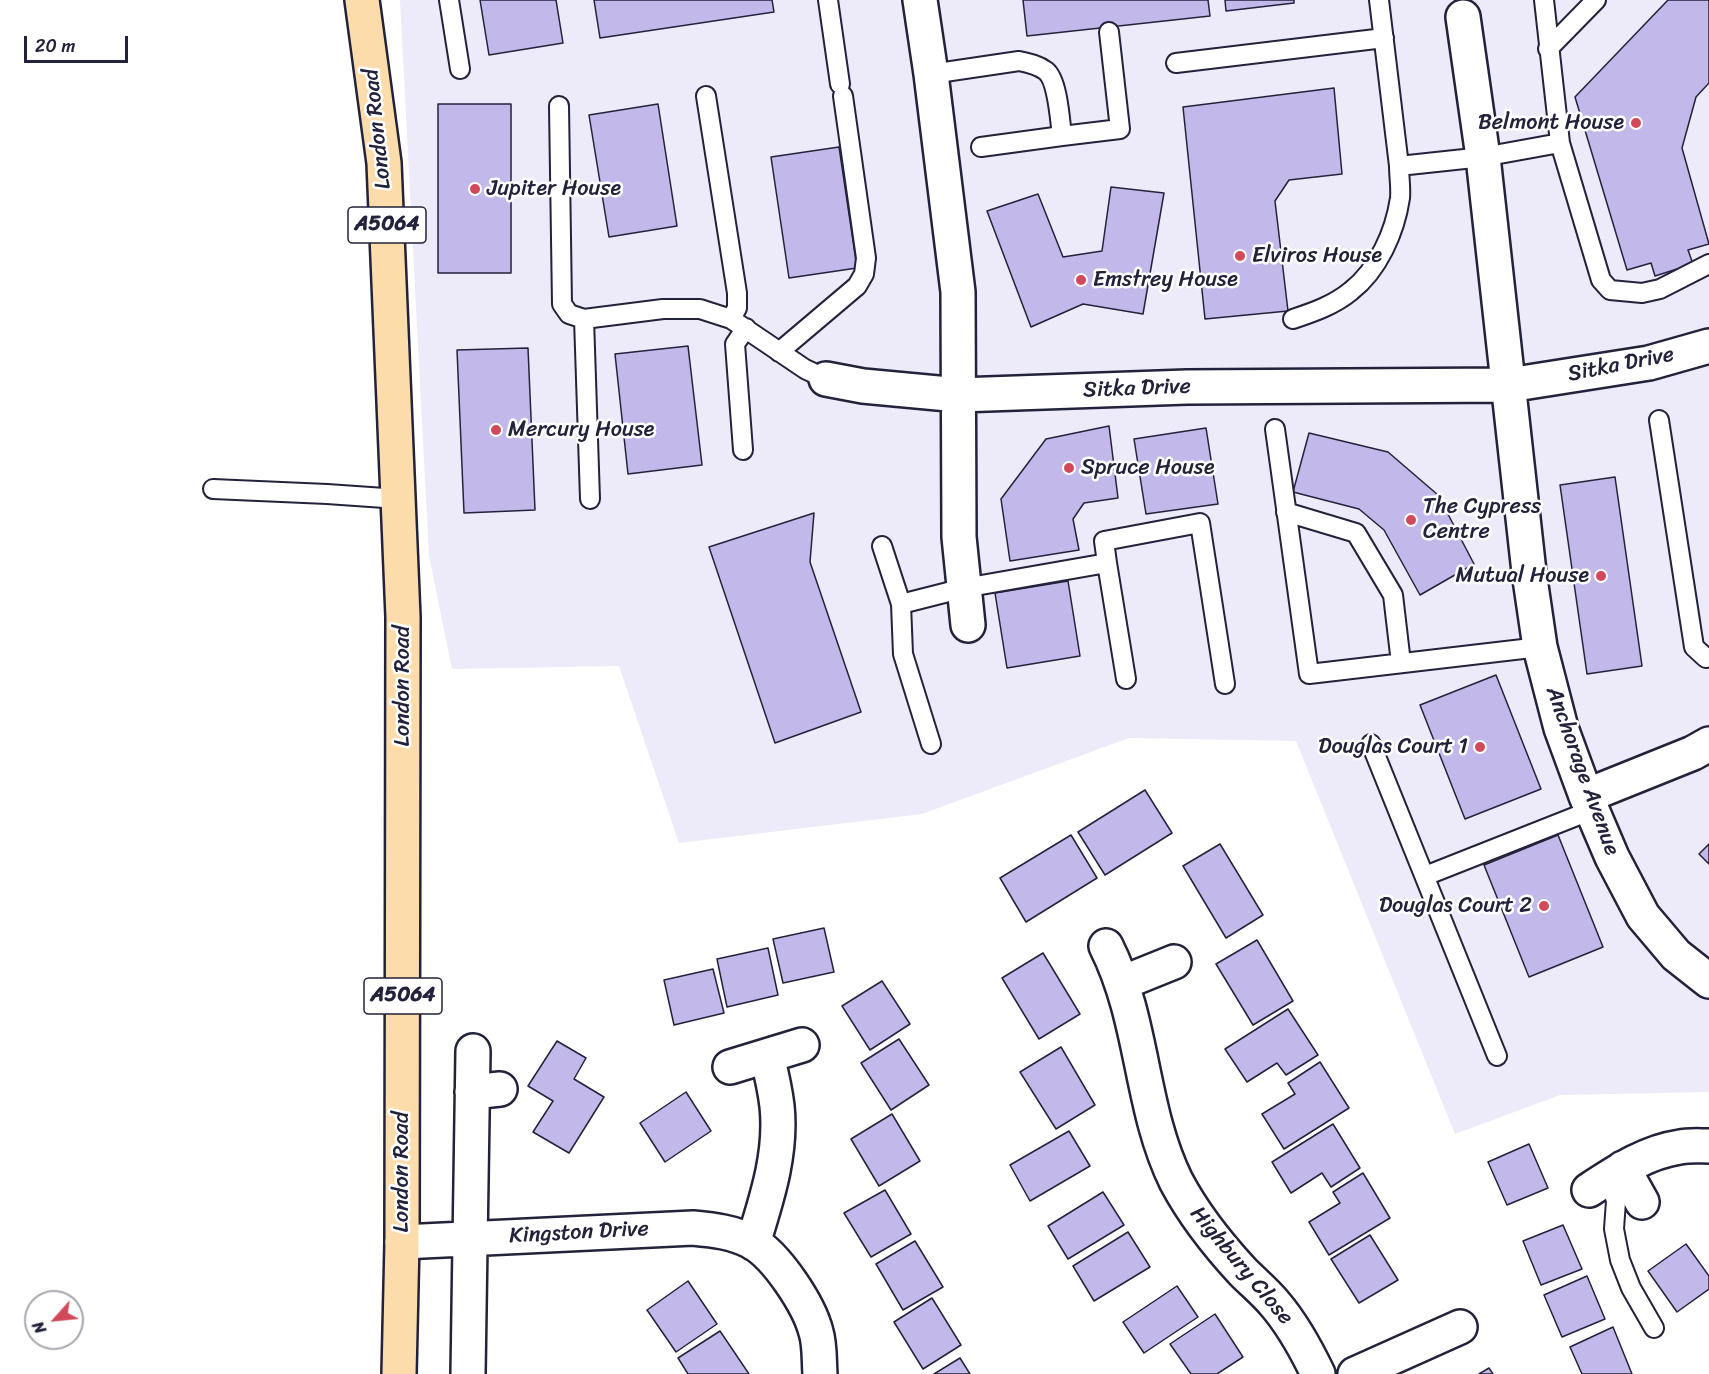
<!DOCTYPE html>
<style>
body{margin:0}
#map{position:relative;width:1709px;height:1374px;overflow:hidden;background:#fff;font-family:Sriracha,sans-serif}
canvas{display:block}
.north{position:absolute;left:24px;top:1290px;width:60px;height:60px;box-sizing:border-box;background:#fff;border:2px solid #a7a7b1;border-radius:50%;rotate:243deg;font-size:16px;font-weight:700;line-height:24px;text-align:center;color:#22223b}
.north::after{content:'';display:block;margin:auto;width:21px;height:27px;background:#d1495b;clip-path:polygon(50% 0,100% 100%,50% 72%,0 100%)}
.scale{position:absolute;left:24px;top:36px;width:104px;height:27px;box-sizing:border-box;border:3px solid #22223b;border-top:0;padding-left:8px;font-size:18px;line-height:21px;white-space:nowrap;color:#22223b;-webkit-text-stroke:4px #fff;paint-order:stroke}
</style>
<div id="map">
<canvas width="1709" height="1374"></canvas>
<div class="north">N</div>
<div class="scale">20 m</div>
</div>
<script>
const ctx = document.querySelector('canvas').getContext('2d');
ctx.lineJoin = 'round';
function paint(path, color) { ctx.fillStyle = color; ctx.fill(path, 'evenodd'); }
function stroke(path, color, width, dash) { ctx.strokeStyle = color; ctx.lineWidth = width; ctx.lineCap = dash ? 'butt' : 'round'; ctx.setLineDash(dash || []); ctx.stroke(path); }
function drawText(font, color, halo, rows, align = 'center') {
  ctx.font = font + ' Sriracha,sans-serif'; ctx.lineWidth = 5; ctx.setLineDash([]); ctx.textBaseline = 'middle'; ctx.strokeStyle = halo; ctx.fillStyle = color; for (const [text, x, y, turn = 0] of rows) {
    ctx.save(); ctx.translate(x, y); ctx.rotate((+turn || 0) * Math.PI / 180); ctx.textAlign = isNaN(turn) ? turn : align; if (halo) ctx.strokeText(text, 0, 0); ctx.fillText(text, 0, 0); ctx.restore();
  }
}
paint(new Path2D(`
 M400,0h1309v1092l-149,3 -105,39 -159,-393 -167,-3 -207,76 -243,29 -60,-177 -167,3 -23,-113z`), '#edeaf9');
const building = new Path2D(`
 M480,0h76l7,43 -74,12z
 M594,0h178l2,12 -174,26z
 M1023,0h185l2,16 -183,20z
 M1225,0h69v3l-68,8z
 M1668,0h41v83l-13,14 -14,51 27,96 -21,6 5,14 -38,12 -4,-13 -24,7 -52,-173z
 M1334,88l8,86 -53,6 -14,21 13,110 -83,8 -22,-212z
 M438,104h73v169h-73z
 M658,104l19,122 -68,11 -20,-122z
 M839,147l18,121 -68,10 -18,-121z
 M1111,187l53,6 -21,121 -60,-10 -52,23 -44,-116 51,-17 25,63 39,-6z
 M688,346l14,119 -74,9 -13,-120z
 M528,348l7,162 -71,3 -7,-163z
 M1109,426l9,72 -34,5 -11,16 6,31 -69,11 -9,-62 45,-60z
 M1206,428l12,76 -72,10 -12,-75z
 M1309,433l79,19 50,43 36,69 -54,31 -36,-65 -25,-21 -66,-17z
 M1615,477l27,189 -55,8 -27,-189z
 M814,513l-4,49 51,150 -86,31 -66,-196z
 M1068,581l12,75 -73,12 -12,-75z
 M1496,675l45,114 -76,30 -45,-114z
 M1145,790l27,43 -67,42 -27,-43z
 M1071,835l26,43 -71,44 -26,-44z
 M1558,835l45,112 -74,30 -45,-112z
 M1220,844l43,71 -37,23 -43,-72z
 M1709,844v20l-10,-10z
 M824,928l10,44 -51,11 -10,-44z
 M1257,940l36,61 -40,24 -37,-61z
 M768,948l10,47 -51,12 -10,-48z
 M1043,953l37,61 -41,25 -37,-61z
 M713,969l11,44 -50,12 -10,-45z
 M882,981l28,43 -40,26 -28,-44z
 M1288,1009l30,46 -32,20 -9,-12 -30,19 -22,-33z
 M899,1039l30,46 -38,25 -30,-47z
 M557,1041l29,17 -12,21 30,18 -35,56 -36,-21 20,-31 -25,-15z
 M1061,1047l34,58 -39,24 -36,-57z
 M1320,1062l29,46 -65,41 -22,-35 33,-20 -7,-11z
 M686,1092l25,39 -46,31 -25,-39z
 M892,1114l28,47 -41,25 -28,-47z
 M1333,1124l27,44 -29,19 -9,-14 -31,20 -19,-31z
 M1069,1131l21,35 -60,35 -20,-36z
 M1529,1144l19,44 -41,17 -19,-43z
 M1363,1173l27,45 -61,37 -20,-33 31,-19 -7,-11z
 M885,1190l26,44 -40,23 -27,-44z
 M1103,1192l21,33 -56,34 -20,-33z
 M1563,1225l19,44 -41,16 -18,-44z
 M1128,1232l22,35 -56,34 -21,-35z
 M1370,1235l28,45 -39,23 -28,-44z
 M915,1241l28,46 -40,23 -27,-46z
 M1686,1244l23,32v13l-32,23 -29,-41z
 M1587,1276l18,43 -43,18 -18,-42z
 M688,1281l29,43 -41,28 -29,-42z
 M1177,1286l21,31 -54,36 -21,-31z
 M932,1298l29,47 -38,24 -29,-47z
 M1215,1314l28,43 -26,17h-26l-21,-30z
 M1613,1327l19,47h-50l-12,-27z
 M720,1331l29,43h-61l-10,-16z
 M960,1358l10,16h-36z
 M1489,1368l4,6h-14z`);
paint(building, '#c3b8ea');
stroke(building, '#22223b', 1.5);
const service = new Path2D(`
 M449,0l11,69
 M828,0l12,84
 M1379,0l20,166
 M1544,0l16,143
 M1548,49l48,-49
 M1176,63l208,-25
 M931,74l88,-13c10,2 19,4 27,10 12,10 14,50 16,65l-81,11
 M706,96l31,197v15l-6,11
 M559,106l3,198 7,10 15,5 79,-10h37l31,10 74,50 21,10
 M1062,136l58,-7 -11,-97
 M584,319l6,180
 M1293,319c21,-7 41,-14 58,-28 27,-21 44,-59 49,-93 1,-10 -1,-22 -1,-32l84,-9 77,-14 41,137 9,10 32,3 18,-4 49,-25
 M779,352l78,-66 7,-12 2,-16 -23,-162
 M1659,420l35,227 12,11 3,-1
 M1275,429l34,245 231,-27
 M743,450l-8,-106 11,-16
 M213,489l114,5 72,5
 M1286,512l70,21 37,62 8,68
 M882,546l19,58
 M1107,563l-3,-22 96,-18 25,161
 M931,744l-28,-90 -2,-50 63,-16 143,-25 19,116
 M1371,744l126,312
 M1425,876l167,-66
 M1609,1177l7,24 -2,28 6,31 11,28 23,40`);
const minor = new Path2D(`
 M920,0l11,74 27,218 1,245 9,88
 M1463,17l20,140 46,415 11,75 21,81 25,68 26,61 31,59 33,39 33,26
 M826,379l37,7 96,9 228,-8 322,-2 140,-22 60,-17
 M1586,796l107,-43 16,-9
 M1106,946c38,75 34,162 70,235 18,34 41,63 67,91 11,11 23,21 32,32 18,21 31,45 43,70
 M1122,983l52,-21
 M730,1067l72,-22
 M472,1092l28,-3
 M1623,1168l19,34
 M1589,1190c29,-19 57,-38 91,-43 9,-2 20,-1 29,-1
 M402,1242l291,-14c21,2 40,4 59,14 25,14 57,63 64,90 4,13 3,29 4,42
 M753,1243c14,-45 29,-90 24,-137 -2,-17 -6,-34 -10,-50
 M468,1374l5,-323
 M1355,1374l105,-47`);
const primary = new Path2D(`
 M362,0l22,163 19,454 -1,625 -3,132`);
stroke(service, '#22223b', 22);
stroke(minor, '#22223b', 38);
stroke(primary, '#22223b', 38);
stroke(service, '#fff', 18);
stroke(minor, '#fff', 33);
stroke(primary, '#fddcac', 33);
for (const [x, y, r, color] of [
 [1636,123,6,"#d1495b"],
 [475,189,6,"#d1495b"],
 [1240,256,6,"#d1495b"],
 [1081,280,6,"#d1495b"],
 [496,430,6,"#d1495b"],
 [1069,468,6,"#d1495b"],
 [1411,520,6,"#d1495b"],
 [1601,576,6,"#d1495b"],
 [1480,747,6,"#d1495b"],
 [1544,906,6,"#d1495b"]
]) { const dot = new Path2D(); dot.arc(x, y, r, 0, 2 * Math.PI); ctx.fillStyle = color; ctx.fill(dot); stroke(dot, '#fff', 2); }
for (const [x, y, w] of [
 [387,225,78],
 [403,996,78]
]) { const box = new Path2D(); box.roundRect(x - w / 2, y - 18, w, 36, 4.5); ctx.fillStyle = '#fff'; ctx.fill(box); stroke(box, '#22223b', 1.5); }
drawText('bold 21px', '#22223b', null, [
 ["A5064",387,225],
 ["A5064",403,996]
]);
drawText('22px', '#22223b', '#fff', [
 ["Belmont House",1624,123,"right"],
 ["Jupiter House",487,189],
 ["Elviros House",1252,256],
 ["Emstrey House",1093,280],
 ["Mercury House",508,430],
 ["Spruce House",1081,468],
 ["The Cypress",1423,507],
 ["Centre",1423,532],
 ["Mutual House",1589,576,"right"],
 ["Douglas Court 1",1468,747,"right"],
 ["Douglas Court 2",1532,906,"right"]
], 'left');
drawText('22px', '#22223b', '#fff', [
 ["London Road",378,129,-96],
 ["Sitka Drive",1621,365,-11],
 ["Sitka Drive",1137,389,-2],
 ["London Road",403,686,-90],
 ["Anchorage Avenue",1582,771,70],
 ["London Road",402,1172,-90],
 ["Kingston Drive",579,1233,-3],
 ["Highbury Close",1241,1266,50]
]);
</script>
